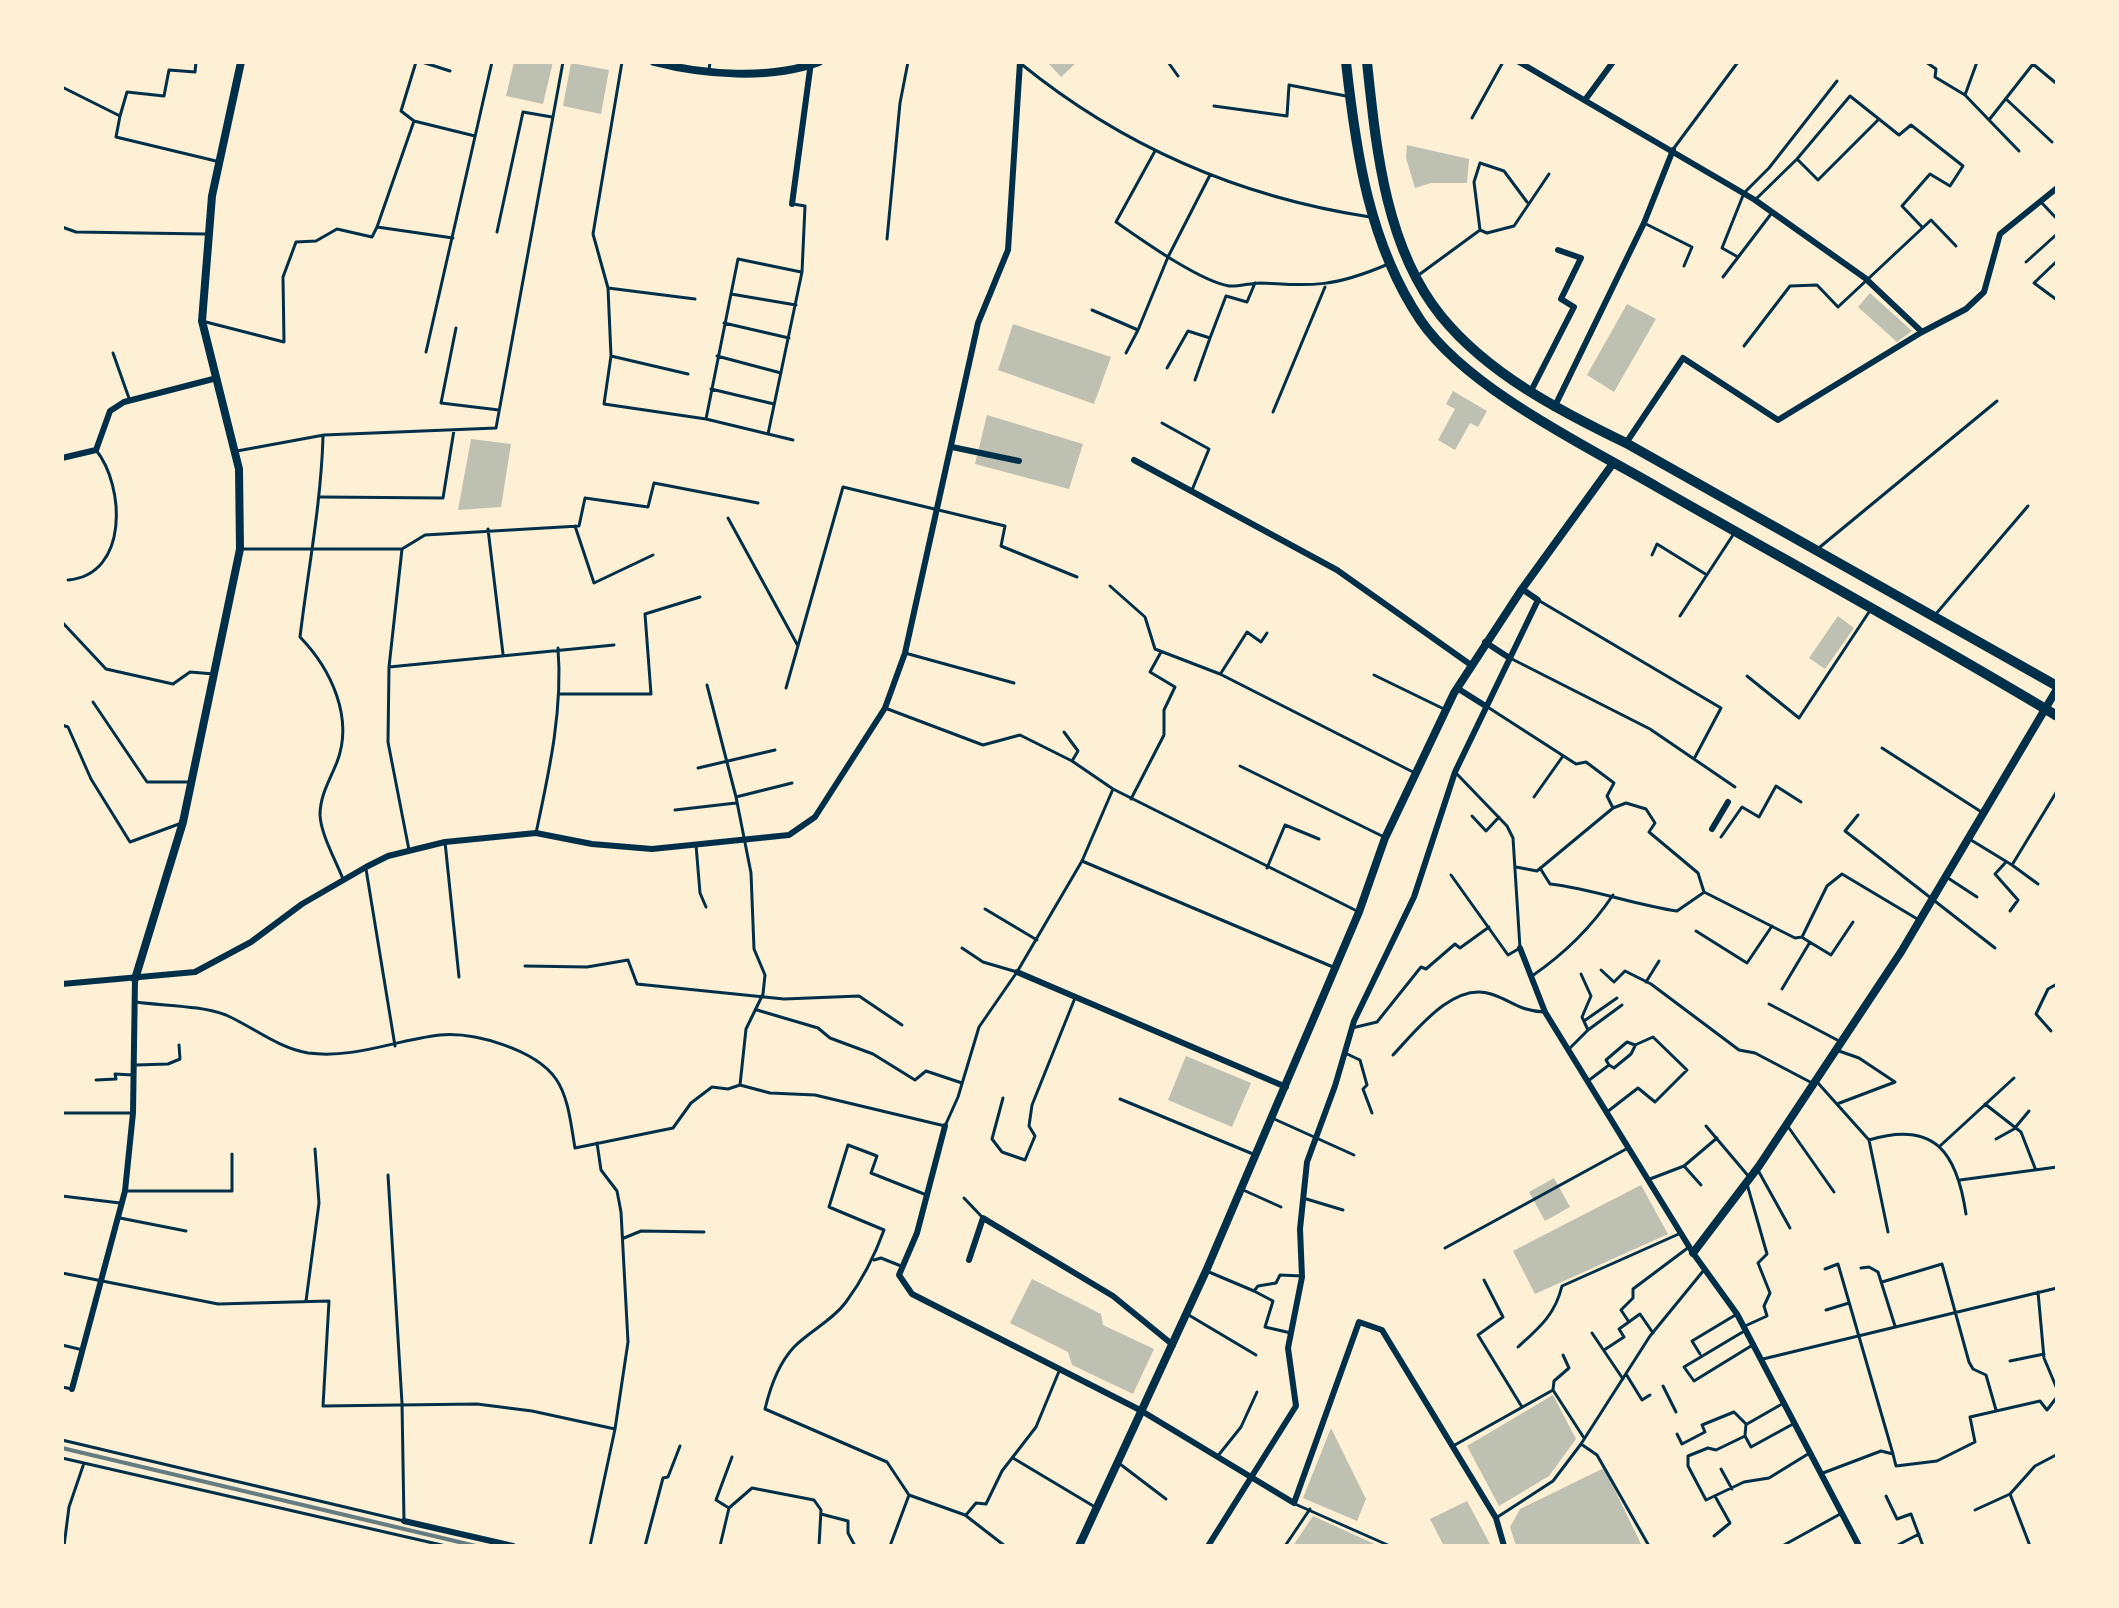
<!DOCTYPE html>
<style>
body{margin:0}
#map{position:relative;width:2119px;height:1608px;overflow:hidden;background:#fdf0d5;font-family:Quicksand,sans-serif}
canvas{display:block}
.frame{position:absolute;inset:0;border:64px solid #fdf0d5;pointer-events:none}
</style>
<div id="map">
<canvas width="2119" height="1608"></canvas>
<div class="frame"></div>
</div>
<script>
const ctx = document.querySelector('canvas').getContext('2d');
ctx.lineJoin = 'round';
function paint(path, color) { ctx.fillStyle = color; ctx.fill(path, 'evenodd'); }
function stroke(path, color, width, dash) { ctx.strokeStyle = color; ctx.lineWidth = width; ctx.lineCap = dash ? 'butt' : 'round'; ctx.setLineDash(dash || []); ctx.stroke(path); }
paint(new Path2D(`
 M514,62h39l-10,42 -37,-8z
 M1047,62h30l-16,15z
 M571,63l38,7 -8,44 -38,-8z
 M1407,145l62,14 -2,24h-36l-16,5 -9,-30z
 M1870,293l42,38 -15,11 -39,-35z
 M1627,304l29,15 -42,73 -27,-17z
 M1013,324l98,33 -17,47 -96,-34z
 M1453,391l34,20 -9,16 -8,-4 -15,27 -17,-10 17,-31 -9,-5z
 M987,415l96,29 -14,45 -94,-25z
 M471,439l40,5 -10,63 -43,3z
 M1838,616l16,12 -29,41 -16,-11z
 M1186,1056l65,27 -19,44 -64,-27z
 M1554,1178l16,29 -25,14 -16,-29z
 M1641,1185l27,49 -133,60 -22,-43z
 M1032,1279l69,35 2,11 51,24 -21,45 -61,-29 -4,-13 -58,-29z
 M1553,1395l23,44 -27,37 -50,30 -32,-60z
 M1331,1428l35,71 -9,22 -54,-23z
 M1604,1468l38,78h-126l-6,-19 10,-18z
 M1467,1501l24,45h-47l-14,-27z
 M1313,1516l66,30h-86z`), '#bec0b2');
stroke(new Path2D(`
 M422,62l28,9
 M622,62l-29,172 15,54 3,68 -7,48 102,15 87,21
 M1168,62l10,14
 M1926,62l10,7 -1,8 30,18
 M1977,62l-12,33 24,25 44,-56 24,20
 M1020,63c103,84 219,134 350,154
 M709,70l1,-8
 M62,87l58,29 7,-24 37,4 5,-26 26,2 1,-10
 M2006,99l46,43
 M1214,106l73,10 2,-31 57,11
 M120,116l-4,21 100,24
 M1472,118l31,-56
 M1989,120l30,31
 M414,121l-13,-10 15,-49
 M1674,148l64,-86
 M1155,151l-39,71c26,18 83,59 113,64 9,1 21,-3 31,-3 55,3 74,4 126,-18
 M1797,159l21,21 60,-60
 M1755,200l42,-41 53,-63 49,39 12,-10 52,41 -13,20 -20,-12 -28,32 20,21
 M2040,201l17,18
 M1644,223l48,24 -8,19
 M62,227l14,5 129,2
 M377,227l37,-106 61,15
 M1480,230l-6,-48 6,-19 24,8 23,31
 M497,232l26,-120 29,5
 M887,239l13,-136 8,-41
 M1738,257l-16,-9 22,-55 25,-25 68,-87
 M2057,261l-23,22 23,17
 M2026,262l31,-28
 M1420,274l60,-44 7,3 27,-7 35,-52
 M1723,277l48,-63
 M608,288l87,11
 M731,294l65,11
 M1092,310l46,20 -12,23
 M206,322l78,20 -1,-65 13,-35 20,-1 21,-12 35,8 5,-10 76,11
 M724,323l65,15
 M456,328l-15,75 58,7
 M1138,330l30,-73 42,-82
 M1744,346l46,-60 27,-1 21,22 93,-87 25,26
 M426,352l66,-290
 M113,353l17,48
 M611,356l77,18
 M717,356l64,17
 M1167,368l21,-37 22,7 16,-42 21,6 8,-19
 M1195,380l15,-42
 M711,389l63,15
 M1273,412l52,-125
 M706,419l32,-160 63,13
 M1162,423l47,26 -17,41
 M768,434l34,-162 3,-66 -12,-2
 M323,437c-2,67 -15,133 -23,200 31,32 54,81 37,125 -7,18 -17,33 -17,53 1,20 16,46 23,64
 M237,451l87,-16 172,-7 67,-366
 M321,497l122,1 11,-68
 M728,518l70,128
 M575,526l19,57 59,-28
 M488,529l15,125
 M1820,547l177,-146
 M240,549h162l23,-14 154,-9 6,-28 63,9 6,-24 104,20
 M402,549l-13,118 -1,75 21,108
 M1652,555l5,-11 50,31
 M68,580c61,-5 57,-94 28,-130
 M1110,586l35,31 10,32 65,25 193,98
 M1538,600l183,108 -27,51
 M1935,615l93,-109
 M1680,616l53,-81
 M62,622l44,47 67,15 17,-12 24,2
 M905,653l109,30
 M1510,658l140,71 85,58
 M389,667l225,-22
 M1221,673l26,-41 14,10 6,-9
 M1374,675l72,35
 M1747,676l52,42 72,-109
 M707,685l29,112 15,76 3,76 11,26 -2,19 -17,35 -6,56
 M786,688l57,-201 162,39 -4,20 76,31
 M559,694h92l-6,-80 55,-17
 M93,702l54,80h41
 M1486,706l90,58 10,-2 28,21 -7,13 6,12 13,-5 20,6 9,14 -6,9 49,41 6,19
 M885,708l98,37 37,-10 52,26 41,28 244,122
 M62,725l6,2 23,52 39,63 49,-18
 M1064,732l14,19 -6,10
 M1882,748l101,65
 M1240,766l142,70
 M698,768l77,-18
 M736,797l56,-14
 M1534,797l29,-41
 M1131,799l33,-64v-25l11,-23 -25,-15 11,-20
 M675,810l61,-7
 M1858,815l-13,16 150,117
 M1472,816l14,15 13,-14
 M536,833c13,-61 27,-123 22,-185
 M1721,837l21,-30 17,10 17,-31 25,16
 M1971,840l41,25 45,-74
 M445,842l14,135
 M696,845l4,48 6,14
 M1082,861l251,106
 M2006,862l-11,12 23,26 -8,11
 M2012,865l26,19
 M1516,867l21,4 76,-63
 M1267,868l18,-43 34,14
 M1540,868l10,16c44,5 84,21 127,27l26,-18
 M366,869l29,177
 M1451,875l57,80 12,-7 -7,-110 -6,-12 -52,-54
 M1948,878l29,19
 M1704,892l91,46 7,-1 25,-51 15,-12 77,46
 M985,909l52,31
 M1696,931l51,32 25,-37
 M1803,938l28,17 22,-33
 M962,948l21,14 34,10
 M525,966l62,1 41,-7 9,24 147,15 75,-3 43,29
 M1601,970l13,12 11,-11 26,13 88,66 16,3 59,31
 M1532,976c32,-22 59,-48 81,-81
 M1646,982l13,-21
 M1782,989l28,-47
 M136,1002c27,4 64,3 90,13 27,12 52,33 82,38 47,6 87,-13 132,-18 34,-3 95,14 116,44 13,19 15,47 19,69l98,-20 18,-25 21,-16 16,2 12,-4 30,8 45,2 130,31 13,-29 21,-70 38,-55 65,-111 31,-72
 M1769,1004l72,38
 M757,1010l61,18 12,10 43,16 42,26 11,-9 36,12
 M1584,1021l33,-23
 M1352,1028l25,-6 44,-55 5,2 29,-25 5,4 29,-21
 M1588,1030l34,-25
 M2051,1031l-15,-17 12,-25 9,-5
 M1569,1049l19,-19 -6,-13 9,-21 -10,-22
 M1839,1051l20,7 36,24
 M1345,1053l15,7 7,25 -4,4 9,24
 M1393,1055c22,-23 60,-74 98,-61 22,7 28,17 54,18
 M136,1065l32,-1 12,-5 -1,-14
 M1609,1065l5,3 17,-14 4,-8
 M96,1080l20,-1 -1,-5 18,1
 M1588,1081l21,-16 -3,-5 21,-18 8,3 18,-8 34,33 -32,32 -17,-14 -31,24
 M1818,1083l51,57c66,-20 88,13 97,74
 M1003,1098l-11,41 10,13 23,8 10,-24 -6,-10 3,-21 43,-107
 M1120,1099l133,55
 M1837,1104l58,-22
 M1985,1104l36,28 14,36
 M62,1113h71
 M1272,1118l82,37
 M1706,1126l44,52
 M1789,1128l45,64
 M1996,1139l18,-10 15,-18
 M1869,1140l19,92
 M1940,1146l74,-68
 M1759,1172l31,56
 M1650,1179l34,-13
 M1960,1180l97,-13
 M1701,1185l-17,-19 33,-28
 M1241,1189l40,18
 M125,1191h107v-37
 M924,1194l-53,-21 6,-17 -29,-11 -19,62 55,23c-9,25 -21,49 -38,72 -14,19 -35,28 -52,45 -15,16 -24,41 -29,62l122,53 22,33 56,20 40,31
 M62,1196l58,7
 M964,1198l19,20
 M1303,1198l40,12
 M120,1218l66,13
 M624,1238l17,-7 63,1
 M1445,1248l183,-100
 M874,1260l7,-2 20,8
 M1861,1268l8,-1 9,5 17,54
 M1825,1269l13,-5 55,190
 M1209,1272l45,19 4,-5 18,-3 4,-8 22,1
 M62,1273l156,31 111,-3 -6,105 154,-2 55,7 83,18
 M1484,1280l19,37 -25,18 44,72
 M1882,1282l60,-18 27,98 4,7 13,6 10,35
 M1254,1291l19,10 -8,26 26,6
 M2038,1292l6,66 13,31
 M306,1301l13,-98 -4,-54
 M1826,1310l23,-7
 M1187,1314l69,41
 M1629,1322l-8,-12 12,-12v-9l56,-42
 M1745,1326l22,-10 -3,-10 6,-13 -12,-30 9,-9 -20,-70
 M1746,1330l-62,37 10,14 57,-35
 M1592,1333l31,46
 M62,1345l21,5
 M1518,1347c21,-19 37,-32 44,-61l119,-53
 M1604,1350l20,-13 -5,-8 21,-15 13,19
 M1700,1354l-8,-13 45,-27
 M1763,1359l294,-71
 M2010,1361l34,-7
 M1626,1374l16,26 8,-5
 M1663,1386l13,26
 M62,1387l10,2
 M1553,1390l1,-9 15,-13 -6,-13
 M1747,1424l35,-20
 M1677,1434l5,10 23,-12 -3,-7 32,-13 12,12 -1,12
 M1745,1436l-29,14 -8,-2 -20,8v10l18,34 38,-18 25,-4 39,-24
 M1745,1436l6,11 42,-23
 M62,1440l342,81 -2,-118 -14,-228
 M1581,1444l16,11 52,91
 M1453,1446l100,-56 31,48
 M1217,1457l24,-30 16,-35
 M62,1458l384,88
 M1013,1458l82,49
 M1120,1464l46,35
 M1721,1469l11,20
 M1823,1473l58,-22 12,3 3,12 41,-5 38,-19 -5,-25 70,-16 7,9 10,-13
 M2010,1494l20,52
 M1886,1496l11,23 14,-5 12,32
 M1295,1504l95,42
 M729,1508l23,-20 62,12 7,10 -2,36
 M1975,1510l35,-16 25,-28 21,-11
 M821,1514l27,7v12l7,13
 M966,1515l10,-12 10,1 16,-33 34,-44 24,-58
 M1496,1518l57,-37 28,-37 69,-108 54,-66
 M1714,1536l16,-13 -14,-25
 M1784,1545l58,-32
 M64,1546l5,-39 15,-44
 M590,1546l25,-117 13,-87 -7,-130 -4,-21 -16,-21 -4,-27
 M645,1546l18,-68 5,-1 12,-31
 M720,1546l9,-38 -13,-8 16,-43
 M890,1546l19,-51
 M1285,1546l25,-37
 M1896,1546l23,-12`), '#003049', 3);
stroke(new Path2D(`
 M1519,62l236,138 110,78 57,54
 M1585,100l28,-38
 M792,204l19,-142
 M1531,391l43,-84 -13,-8 20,-41 -23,-8
 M1554,408l90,-185 29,-73
 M1626,443l57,-85 95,62 144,-88 44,-23 18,-17 16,-58 57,-46
 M952,447l67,14
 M62,458l34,-8 14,-39 14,-9 93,-24
 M1134,460l203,110 134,95
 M1485,642l23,15
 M1457,688l27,17
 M1712,829l16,-27
 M1520,948l25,64 148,241 44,61 122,232
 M1017,972l269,115
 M62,984l133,-12 56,-30 51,-38 64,-37 22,-11 57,-14 91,-9 56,11 60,5 137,-14 26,-18 70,-109 20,-55 73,-330 30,-73 12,-188
 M945,1126l-28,107 -18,42 13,19 228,116 154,93 65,-181 23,8 114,188 8,28
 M969,1260l14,-42 130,78 60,49
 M72,1389l53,-198 8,-78 2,-134
 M404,1521l109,25
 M1208,1546l88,-140 -8,-58 14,-71 -2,-48 7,-67 28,-76 19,-65 60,-124 41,-125 83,-172 -16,-11`), '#003049', 6);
stroke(new Path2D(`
 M654,62c50,13 116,18 165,0
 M135,979l48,-157 57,-273 -1,-80 -37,-148 10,-125 29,-134
 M1693,1253l66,-87 142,-214 156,-263
 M1079,1546l127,-275 153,-359 26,-74 69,-145 68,-104 92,-127`), '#003049', 8);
stroke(new Path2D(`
 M1346,62c10,91 23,182 75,259 47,68 165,125 236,166 133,76 269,150 400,229
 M1367,62c9,85 18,185 74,254 47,58 119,95 185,127l431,243`), '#003049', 10);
stroke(new Path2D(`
 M62,1448l414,98`), '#657d81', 4);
</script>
